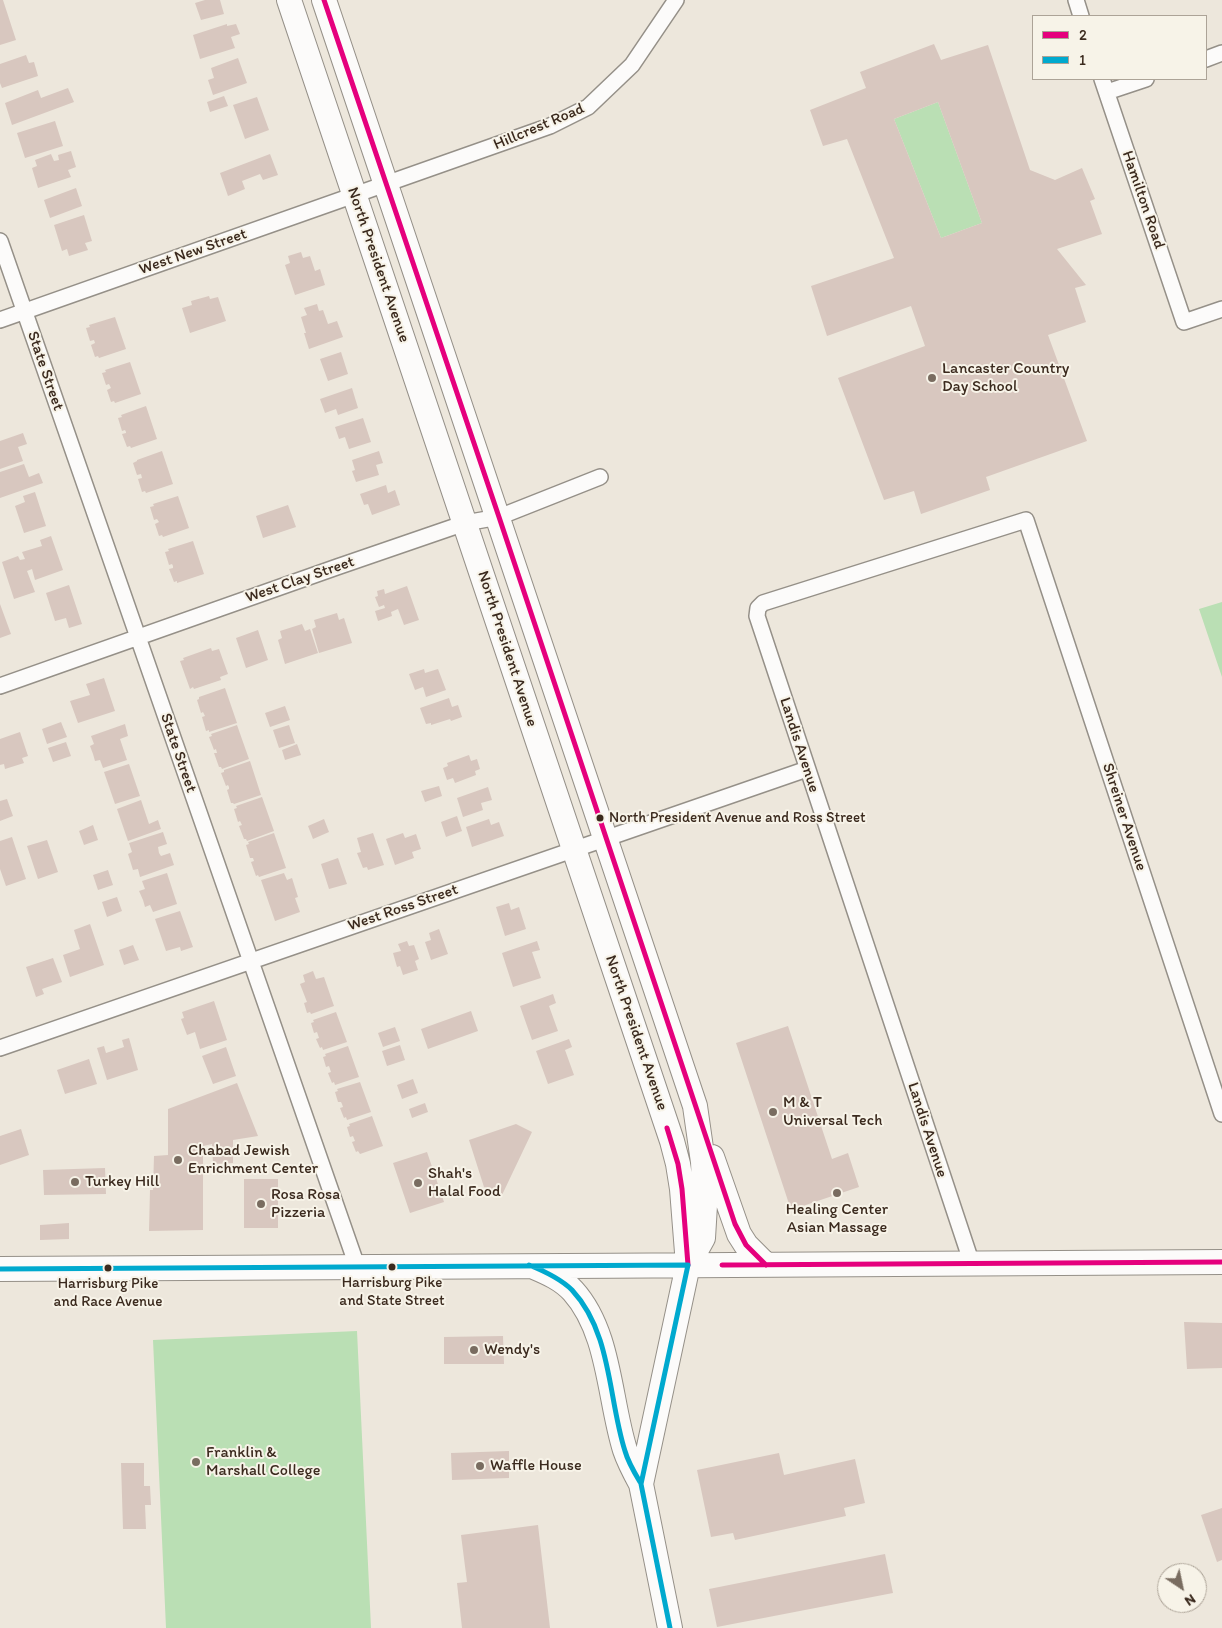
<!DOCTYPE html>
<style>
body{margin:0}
#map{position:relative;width:1222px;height:1628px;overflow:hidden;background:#ede7dc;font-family:Itim,sans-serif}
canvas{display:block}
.legend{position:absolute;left:1032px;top:15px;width:175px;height:65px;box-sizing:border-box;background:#f7f3e8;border:1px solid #aca397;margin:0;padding:6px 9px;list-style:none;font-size:15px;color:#3b2a1e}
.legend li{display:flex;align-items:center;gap:10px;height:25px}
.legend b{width:25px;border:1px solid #aca397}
.north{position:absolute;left:1157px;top:1563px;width:50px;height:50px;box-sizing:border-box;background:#f7f3e8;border:1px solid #aca397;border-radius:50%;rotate:146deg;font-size:14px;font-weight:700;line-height:20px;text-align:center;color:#3b2a1e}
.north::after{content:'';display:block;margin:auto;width:18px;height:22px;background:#796c60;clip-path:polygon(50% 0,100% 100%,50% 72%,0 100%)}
</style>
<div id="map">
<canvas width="1222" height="1628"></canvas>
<ul class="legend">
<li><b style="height:6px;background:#e5007d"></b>2</li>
<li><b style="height:6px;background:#00a9ce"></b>1</li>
</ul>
<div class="north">N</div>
</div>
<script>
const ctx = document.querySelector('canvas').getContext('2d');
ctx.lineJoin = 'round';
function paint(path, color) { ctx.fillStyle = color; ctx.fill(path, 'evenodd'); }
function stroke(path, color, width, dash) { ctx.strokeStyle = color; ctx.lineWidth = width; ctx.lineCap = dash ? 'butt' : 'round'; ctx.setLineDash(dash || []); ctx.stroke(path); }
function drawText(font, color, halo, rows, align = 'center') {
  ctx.font = font + ' Itim,sans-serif'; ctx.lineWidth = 4; ctx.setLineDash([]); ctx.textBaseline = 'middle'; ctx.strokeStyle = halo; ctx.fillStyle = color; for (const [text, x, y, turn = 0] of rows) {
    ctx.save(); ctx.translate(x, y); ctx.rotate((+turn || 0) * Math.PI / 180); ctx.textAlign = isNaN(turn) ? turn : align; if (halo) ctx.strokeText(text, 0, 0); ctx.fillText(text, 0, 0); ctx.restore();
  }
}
paint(new Path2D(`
 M938,102l44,121 -41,15 -47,-119z
 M1222,602v75l-23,-68z
 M357,1331l14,297h-205l-13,-288z`), '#badfb4');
paint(new Path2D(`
 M0,0h3l13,40 -16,5z
 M205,0h15l4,14 -23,6 -6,-17z
 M227,24v2l9,-2 4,10 -9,3 4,11 -35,11 -7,-24z
 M934,44l7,16 47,-15 42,125 25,10 27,-12 13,31 -5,2 12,33 -45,15 29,36 -11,3 11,34 -38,13 39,106 -101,36 4,13 -69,24 -7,-23 -30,9 -46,-122 87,-32 -14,-40 -84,30 -16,-50 83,-28 -47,-119 -24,7 -13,-36 56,-22 -6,-16zM938,102l44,121 -41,15 -47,-119z
 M26,55l3,8 5,-1 4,14 -36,12 -2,-5v-19z
 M238,58l9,25 -34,12 -5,-15 6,-2 -3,-10z
 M68,88l6,14 -62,23 -7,-22 33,-13 3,8z
 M224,96l4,10 -18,6 -3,-10z
 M257,97l12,33 -24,9 -12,-34z
 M55,121l8,25 -38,12 -8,-25z
 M71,151l5,16 -8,3 3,7 -33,11 -6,-20 5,-2 -2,-6 16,-6 3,7 5,-1 -1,-5z
 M270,154l8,21 -15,5 -3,-6 -18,7 3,8 -17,7 -8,-23z
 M76,188l6,18 -32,12 -6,-18z
 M84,215l8,26 -7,2 3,7 -19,6 -2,-7 -5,2 -8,-26z
 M301,252l2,6 7,-2 5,15 5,-2 5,16 -30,10 -10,-30 5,-2 -2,-7z
 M209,296l1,3 8,-2 8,24 -36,12 -8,-25 10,-3 -1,-4z
 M317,304l2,7 4,-1 5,14 9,-3 6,16 -34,12 -5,-16h2l-5,-16 6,-2 -3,-7z
 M115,317l11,32 -27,9 -1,-2 -3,1 -4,-12 4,-2 -1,-3 -4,1 -4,-13 4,-1 -1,-2z
 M341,352l7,22 -20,7 -8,-22z
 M130,362l11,32 -26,9 -1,-2 -3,1 -4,-12 4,-2 -2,-4 -3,1 -4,-12 4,-1 -1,-2z
 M352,388l6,20 -20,7 -2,-6 -11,4 -5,-14z
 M146,406l11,33 -26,9 -1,-2 -3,1 -5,-13 4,-1v-1l-1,-2 -3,1 -4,-13 4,-1 -1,-2z
 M363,418l8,24 -22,7 -4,-12 -6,2 -4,-12z
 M23,433l4,11 -9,3 5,14 -23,8v-28z
 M162,451l11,33 -27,9 -1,-2 -3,1 -4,-13 4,-1 -1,-4 -4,1 -4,-12 4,-2v-1z
 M379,451l4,12 -7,2 3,10 -23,7 -4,-11 3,-1 -3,-10z
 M24,464l5,13 10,-4 4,10 -43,15v-26z
 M386,485l2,8 7,-3 5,15 -28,10 -4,-11 -4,1 -4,-11z
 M35,492l11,34 -22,7 -9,-27 10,-4 -2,-6z
 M178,496l11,32 -26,9 -1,-2 -3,1 -4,-12 4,-2 -2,-3 -3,1 -4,-13 4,-1 -1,-2z
 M288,505l8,22 -33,11 -7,-22z
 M51,536l12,34 -28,10 -3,-11 -5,2 8,21 -21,7 -12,-37 16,-6 2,4 5,-1 -3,-7 20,-6 -2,-6z
 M193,541l11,33 -27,9v-2l-3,1 -5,-13 4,-1v-2l-1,-2 -3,1 -4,-13 4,-1 -1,-2z
 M69,585l13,39 -13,4 -3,-10 -11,3 -9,-28z
 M407,586l12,34 -15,5 -6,-16 -7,3 1,4 -14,5 -3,-10 10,-3 -1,-3 -5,2 -4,-10 3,-1 -1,-5 7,-2 1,5z
 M0,604l11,30 -11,4z
 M337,613l2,7 5,-2 8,25 -33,10 -7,-24 4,-2 -2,-7z
 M302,624l3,7 5,-2 8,24 -33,11 -7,-24 4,-2 -2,-7z
 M258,630l10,30 -22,8 -10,-30z
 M211,648l1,3 7,-2 9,25 -8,3 1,3 -27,9 -1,-2 -3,2 -10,-28 4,-1 -1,-2z
 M424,669l1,4 13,-4 8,21 -20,7 -3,-10 -8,3 -6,-16z
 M104,678l11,33 -37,12 -8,-22 20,-6 -4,-11z
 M225,688l12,35 -28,9v-2l-3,1 -4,-14 3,-1 -2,-4 -2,1 -4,-13 2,-1v-2z
 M449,698l3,9 6,-2 4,12 -11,4 -1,-2 -19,6v-2l-5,1 -6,-16z
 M285,706l5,14 -20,7 -5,-14z
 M61,722l6,15 -20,7 -5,-15z
 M125,724l3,12 -8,3 7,21 -24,8 -3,-8 -5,1 -2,-7 -3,-8 4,-2 -3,-8z
 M237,725l12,34 -27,10 -1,-2h-2l-5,-14h3l-1,-4 -2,1 -5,-13 3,-1 -1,-2z
 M289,725l6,18 -16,5 -6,-18z
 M20,732l8,24 -6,2 2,5 -19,6 -1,-5 -4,1v-26z
 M66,742l5,14 -18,6 -5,-14z
 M297,744l4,11 -16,5 -3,-10z
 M469,755l2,6 6,-2 3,10 -5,2 1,4 -21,8 -2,-5 -6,2 -4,-12 5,-2 -1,-3z
 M250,761l11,34 -27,9 -1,-1h-2l-4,-13 2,-1v-2l-1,-2 -2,1 -5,-13 3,-1v-2z
 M129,764l11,32 -25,8 -11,-32z
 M439,786l3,10 -17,6 -4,-11z
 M488,787l4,13 -11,3 2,7 -20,7 -6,-19z
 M262,797l12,34 -27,10 -1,-2h-2l-5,-13 3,-1 -2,-4 -2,1 -4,-13 3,-1 -1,-2z
 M7,799l6,17 -13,5v-20z
 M141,800l8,24 9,-4 3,9 -33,12 -11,-32z
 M457,816l5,15 -16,6 -5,-15z
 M324,819l5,13 -16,7 -5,-13z
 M489,819l2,6 8,-3 5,14 -32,11 -6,-20z
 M93,825l5,15 -14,5 -5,-14z
 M163,832l4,12 -9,3 1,6 2,3 9,-3 4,12 -34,12 -2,-8 -5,1 -5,-16 4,-2 -3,-9z
 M274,833l12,35 -27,9 -1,-2 -2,1 -5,-14 3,-1 -1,-3h-3l-4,-13 3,-1 -1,-2z
 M373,833l11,32 -16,5 -1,-3 -4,1 -6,-15 4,-1 -4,-14z
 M403,833l2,5 11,-4 5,15 -9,3 2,6 -19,7 -9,-26z
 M12,837l14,42 -20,7 -6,-17v-28z
 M47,840l11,32 -20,7 -11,-33z
 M338,858l9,26 -18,5 -8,-25z
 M108,870l5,15 -15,5 -5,-15z
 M167,873l10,31 -24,8 -3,-7 -5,2 -2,-7 -4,-9 6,-2 -3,-8z
 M284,873l3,7 5,-2 6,19 -3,1 5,14 -25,9 -14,-41z
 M117,897l5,14 -15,6 -5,-15z
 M509,903l2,7 8,-3 7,22 -21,7 -9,-29z
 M180,911l13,36 -12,4 -1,-4 -14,4 -11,-32z
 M90,924l14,41 -34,12 -7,-22 17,-6 -6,-19z
 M439,929l9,25 -17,6 -6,-18 6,-2 -2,-7z
 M407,941l2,5 5,-1 5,14 -4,2 3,9 -15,5 -3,-9 -3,1 -4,-14 8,-2 -3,-7z
 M537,941l3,9 -8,2 9,26 -28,9 -11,-34z
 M133,945l6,15 -15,5 -5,-15z
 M53,958l9,24 -20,7 2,5 -8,3 -10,-30z
 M313,971l3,8 8,-2 10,29 -23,8 -1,-2 -3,1 -3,-10 3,-1 -7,-18 5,-2 -2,-7z
 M553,994l3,9 -7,3 9,25 -26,9 -12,-34z
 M214,1001l13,39 -27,9 -5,-17 -8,3 -6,-16 3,-1 -2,-6z
 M471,1011l7,20 -50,18 -7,-20z
 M336,1012l11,30 -24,8 -1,-3 -2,1 -4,-9 3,-1 -2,-6 -3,1 -3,-10 3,-1 -1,-2z
 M788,1026l44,133 16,-6 11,34 -68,23 -55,-167z
 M395,1027l5,14 -17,6 -5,-14z
 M129,1038l9,32 -31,10 -10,-32 7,-2 2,7 18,-6 -2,-7z
 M569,1039l3,8 -7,3 9,25 -26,9 -12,-33z
 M400,1045l5,15 -18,6 -5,-15z
 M348,1046l11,31 -24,8 -1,-3 -2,1 -4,-10 3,-1 -2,-6 -3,1 -3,-10 3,-1 -1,-2z
 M226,1047l10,29 -23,8 -11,-28z
 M89,1059l8,25 -32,10 -8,-24z
 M413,1079l5,14 -16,6 -5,-14z
 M360,1082l11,30 -24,8 -1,-3 -2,1 -4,-10 3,-1 -1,-3 -1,-2h-3l-3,-10 3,-1 -1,-2z
 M237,1083l21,53 -25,4v23l-20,1 -1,-20 -9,2v84l-54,1 1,-41h3l1,-34 14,-1v-46z
 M425,1103l3,9 -16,6 -3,-9z
 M372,1116l11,30 -23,8 -2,-3 -2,1 -4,-10 3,-1 -2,-5 -3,1 -3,-10 3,-1 -1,-2z
 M516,1124l16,8 -30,63 -18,-8 -15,-47z
 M21,1129l8,26 -29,10v-29z
 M427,1152l17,50 -34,11 -17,-50z
 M105,1168l1,26 -62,1 -1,-25z
 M244,1179h34v49h-34z
 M69,1223v16l-29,1v-15z
 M1184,1322l38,1v45l-35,1z
 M503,1336l1,28h-60v-27z
 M509,1451v27l-57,2 -1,-27z
 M779,1453l5,22 71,-16 10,44 -21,5 2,8 -111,24 -2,-7 -22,4 -14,-67z
 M121,1463h23v23h6l1,19h-6l1,24h-23z
 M1222,1508v52l-5,2 -16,-47z
 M538,1525l12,103h-88l-5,-45 10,-1 -6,-47z
 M885,1554l8,39 -176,34 -8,-38z`), '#d8c7bf');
const minor = new Path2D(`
 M1076,0l5,16
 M1206,59l16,-6
 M1102,79l82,243 38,-13
 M1107,92l39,-13
 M0,241l357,1025
 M0,320l516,-182 34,-12 38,-19 44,-42 44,-65
 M0,686l337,-119 128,-44 34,-6 101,-40
 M0,1048l807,-279
 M972,1264l-215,-648 1,-8 5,-5 263,-83 196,594`);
const primary = new Path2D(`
 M289,0l383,1141 6,23 4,25 6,76
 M324,0l371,1106 8,56 2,43 -2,33 -15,27 -47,219 29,144
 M712,1157l27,77 7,11 20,20
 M534,1267c14,6 28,12 39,24 37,41 36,108 52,159 4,12 10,23 16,34
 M0,1269c407,-5 815,-1 1222,-7`);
stroke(minor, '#959088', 18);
stroke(primary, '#959088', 26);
stroke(minor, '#fcfbfa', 15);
stroke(primary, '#fcfbfa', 24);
stroke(new Path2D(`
 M324,0l175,517 236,707 11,21 20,20
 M667,1128l11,36 4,25 6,76
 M722,1265l500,-3`), '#e5007d', 5);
stroke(new Path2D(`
 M529,1265c15,6 31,13 43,25 40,43 36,108 53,161 3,11 9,21 15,31
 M0,1269l688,-4 -47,219 29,144`), '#00a9ce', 5);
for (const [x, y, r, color] of [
 [932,378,5,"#796c60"],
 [600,818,4.5,"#3b2a1e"],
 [773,1112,5,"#796c60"],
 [178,1160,5,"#796c60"],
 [75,1182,5,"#796c60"],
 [418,1183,5,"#796c60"],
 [837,1193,5,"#796c60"],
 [261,1204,5,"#796c60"],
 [392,1267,4.5,"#3b2a1e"],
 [108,1268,4.5,"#3b2a1e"],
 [474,1350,5,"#796c60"],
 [196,1462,5,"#796c60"],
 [480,1466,5,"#796c60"]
]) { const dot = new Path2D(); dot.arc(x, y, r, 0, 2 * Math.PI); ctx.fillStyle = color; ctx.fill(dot); stroke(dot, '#f7f3e8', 2); }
drawText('15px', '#3b2a1e', '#f7f3e8', [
 ["North President Avenue and Ross Street",609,818,"left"],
 ["Harrisburg Pike",392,1283],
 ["and State Street",392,1301],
 ["Harrisburg Pike",108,1284],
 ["and Race Avenue",108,1302]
]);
drawText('16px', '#3b2a1e', '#f7f3e8', [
 ["Hillcrest Road",539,127,-23],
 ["Hamilton Road",1143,200,71],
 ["West New Street",193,252,-19],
 ["North President Avenue",378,265,71],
 ["State Street",45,371,71],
 ["West Clay Street",300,580,-19],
 ["North President Avenue",507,649,72],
 ["Landis Avenue",799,745,72],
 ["State Street",178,753,71],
 ["Shreiner Avenue",1124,817,72],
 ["West Ross Street",403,908,-19],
 ["North President Avenue",636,1033,71],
 ["Landis Avenue",927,1130,72]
]);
drawText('16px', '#3b2a1e', '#f7f3e8', [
 ["Lancaster Country",942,369],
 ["Day School",942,387],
 ["M & T",783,1103],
 ["Universal Tech",783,1121],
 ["Chabad Jewish",188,1151],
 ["Enrichment Center",188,1169],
 ["Shah's",428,1174],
 ["Halal Food",428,1192],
 ["Turkey Hill",85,1182],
 ["Rosa Rosa",271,1195],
 ["Pizzeria",271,1213],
 ["Healing Center",837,1210,"center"],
 ["Asian Massage",837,1228,"center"],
 ["Wendy's",484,1350],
 ["Franklin &",206,1453],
 ["Marshall College",206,1471],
 ["Waffle House",490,1466]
], 'left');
</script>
